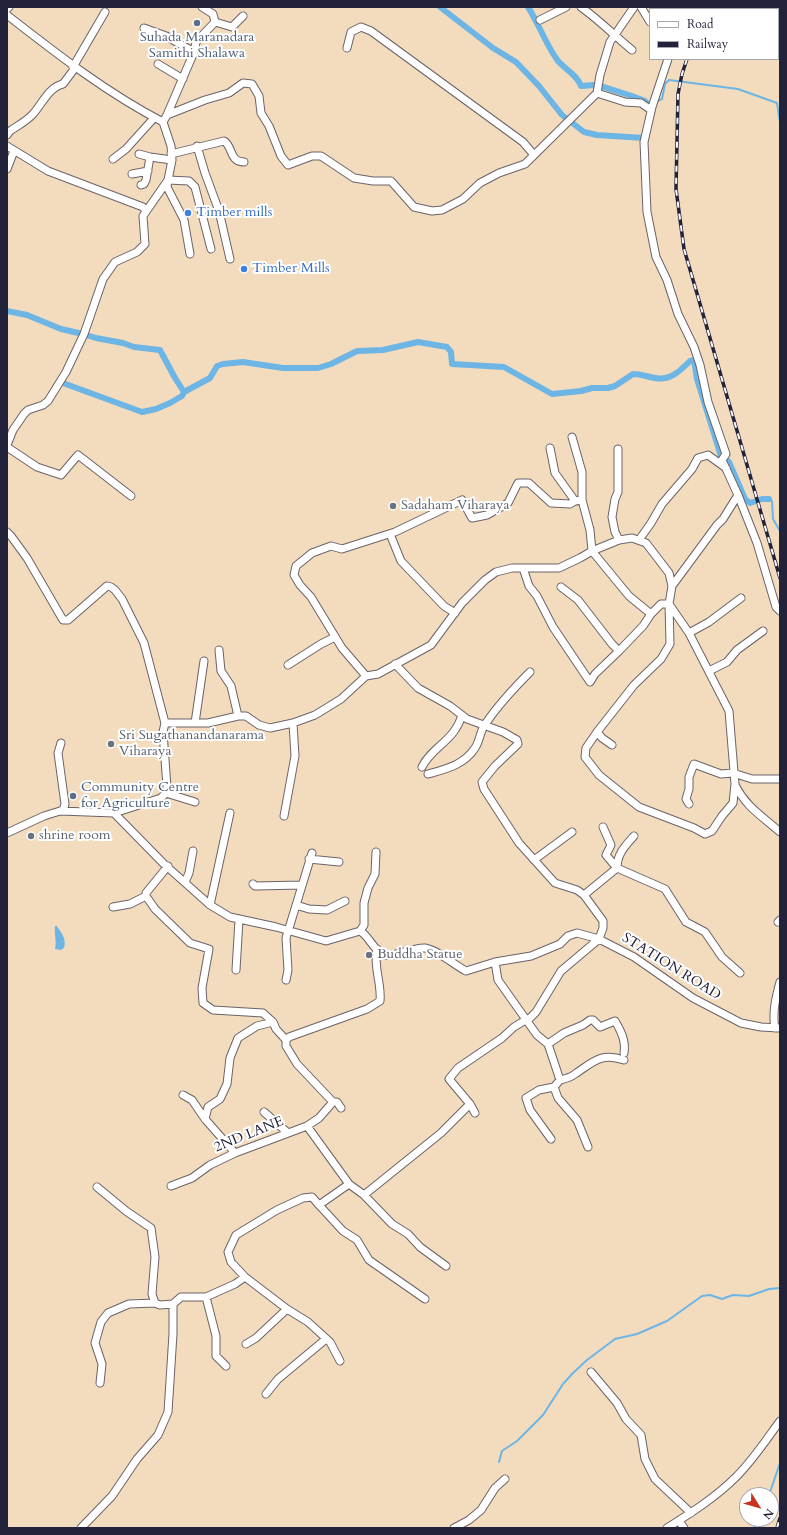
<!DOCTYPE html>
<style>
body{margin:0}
#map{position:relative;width:787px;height:1535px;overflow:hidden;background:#f3dcbe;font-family:Cardo,serif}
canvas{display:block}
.frame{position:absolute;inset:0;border:8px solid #22223b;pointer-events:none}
.legend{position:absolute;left:649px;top:8px;width:130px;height:52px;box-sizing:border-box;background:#fff;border:1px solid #a7a7b1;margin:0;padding:5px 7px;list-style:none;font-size:12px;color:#22223b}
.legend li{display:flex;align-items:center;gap:8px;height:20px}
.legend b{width:20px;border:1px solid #a7a7b1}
.north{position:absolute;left:739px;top:1487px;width:40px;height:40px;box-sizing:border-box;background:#fff;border:1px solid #a7a7b1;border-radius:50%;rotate:127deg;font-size:11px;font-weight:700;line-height:16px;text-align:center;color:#22223b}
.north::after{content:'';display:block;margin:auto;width:14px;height:18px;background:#c8321e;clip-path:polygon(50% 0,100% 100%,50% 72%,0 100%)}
</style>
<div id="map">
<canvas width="787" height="1535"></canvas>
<div class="frame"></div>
<ul class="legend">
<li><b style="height:5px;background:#fff"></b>Road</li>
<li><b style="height:5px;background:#22223b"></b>Railway</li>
</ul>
<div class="north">N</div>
</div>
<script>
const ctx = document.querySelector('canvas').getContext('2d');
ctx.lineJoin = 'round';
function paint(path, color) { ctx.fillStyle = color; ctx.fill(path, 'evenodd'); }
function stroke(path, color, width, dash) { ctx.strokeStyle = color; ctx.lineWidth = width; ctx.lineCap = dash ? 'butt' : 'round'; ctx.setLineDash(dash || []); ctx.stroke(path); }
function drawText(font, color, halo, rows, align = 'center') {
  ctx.font = font + ' Cardo,serif'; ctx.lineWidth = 4; ctx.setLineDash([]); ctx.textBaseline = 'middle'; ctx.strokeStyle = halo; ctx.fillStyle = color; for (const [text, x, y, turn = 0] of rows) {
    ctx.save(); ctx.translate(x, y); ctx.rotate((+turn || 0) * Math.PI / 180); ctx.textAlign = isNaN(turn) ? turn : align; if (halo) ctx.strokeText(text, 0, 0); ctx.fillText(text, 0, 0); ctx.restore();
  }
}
paint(new Path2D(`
 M56,925c5,7 11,14 8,23l-3,2 -6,-1c2,-8 -1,-14 0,-22z`), '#6db5e5');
stroke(new Path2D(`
 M655,102l7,-3 3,-15 4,-4 69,9 39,14 3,19
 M769,499l3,2 1,18 7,12
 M499,1462l3,-11 15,-10 26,-26 20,-31 10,-11 14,-13 28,-21 22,-5 30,-13 35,-25 8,-1 12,4 11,-4 16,1 20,-7 11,-1
 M769,1495l11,-32
 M754,1528l4,-9`), '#6db5e5', 2);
stroke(new Path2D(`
 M440,7l53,41 23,14 23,24 23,29 22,17 13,3 47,3
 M528,7c11,17 18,38 30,54 8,9 19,14 23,25l13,-1 10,2 28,9 13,5 3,4
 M7,311l20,4 34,14 22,5 13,4 27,5 11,4 26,3 15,28 9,14 26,-14 7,-12 6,-2 20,-2 40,6h35l13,-4 26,-13 26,-1 35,-8 29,5 4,5 1,12 52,3 48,27 29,-3 11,-3h16l7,-2 18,-12c8,0 15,3 22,4 15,3 25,-7 35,-17l4,-1 3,19 24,77 8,6 16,37 5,4 12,-4h7
 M63,383l79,29 14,-3 14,-6 12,-7 2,-4`), '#6db5e5', 6);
const minor = new Path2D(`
 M202,7l11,7 2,8
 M581,7c18,13 34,29 51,43
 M641,7l9,15
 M7,9l2,-2
 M686,9l1,-2
 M7,15c50,39 100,78 156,107
 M540,20l26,-13
 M144,28l22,8 28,16
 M347,48l4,-16 10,-5 10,4 152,111 11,13
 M668,59l-16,48 -8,35 3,70 9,45 11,23 11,34 16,33 6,18 8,37 18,52 -4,6 16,35 19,48 19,64 4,4
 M158,64l25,15
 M73,67l32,-55
 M597,93l28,9 16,1 10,7
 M167,115l27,-63 2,-10 19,-20 17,5 11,-11
 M7,135l3,-4c7,-5 17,-10 23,-17 9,-10 16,-27 30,-30l12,-16
 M7,146l41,25 95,36 3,4
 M197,146l8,27 14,38 11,48
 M139,154l11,3
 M171,154l53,-13c9,5 5,21 20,21
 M113,159l13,-10 28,-31
 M7,169l7,-18
 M132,174l16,-3
 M141,185l3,-1 2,-4 4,-23 22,3
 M190,254l-6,-34 -17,-33 1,-7 21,1 6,6 16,62
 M572,437l10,35v28
 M7,445l6,-15 11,-16 4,-4 15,-5 5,-4 18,-29 18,-38 19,-55 12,-17 22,-10 8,-8 -2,-28 25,-36 4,-20 -1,-14 -8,-24 4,-7 38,-15 24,-7 14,-10 9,1 7,12 2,17 8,13 12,30 7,9 24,-9h9l33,22 19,3h18l23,26 18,4 10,-1 21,-11 17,-16 19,-10 26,-9 72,-71 3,-18 10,-33 24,-35
 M7,447l30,20 24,8 17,-20 53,41
 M550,448l5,25 20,28
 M618,449v43l-3,7 -3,18 3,15 4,8
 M7,532l4,4 16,22 36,62h5l39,-34 4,1 4,3 7,9 22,44 21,80
 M390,534l11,27 43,45 11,7
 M639,540l12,-17 11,-19 30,-35 6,-11 10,-3 18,13
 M672,586l45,-61 6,-6 15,-24
 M561,587l17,13 34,44 7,7
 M689,633l20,-11 32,-24
 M219,650l2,21 10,15 7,30
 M395,664l23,24 32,18 17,13 36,13 14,8 1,4 -23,22 -13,16 2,7 35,54 36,40 22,7 7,5 19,26v7l-4,11 -38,32 -25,41 -9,9 -29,-41 -3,-18
 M288,665l33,-21 14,-7
 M709,671l18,-9 10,-12 26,-19
 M366,676l12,-2 53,-29 31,-42 23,-23 11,-8 16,-4h47l21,-10 12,-7 27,-11 13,-2 14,5 23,30 3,13 -3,18 20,29 40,78 6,73 -2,19 -11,13 -10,15 -7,3 -11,-6 -55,-21 -40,-32 -14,-18 1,-9 11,-16 37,-47 27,-26 9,-15 -1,-40h-8l-10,10 -8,12 -24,25 -24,23 -5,8 -37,-55 -16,-31 -8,-10 -6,-18
 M195,723l9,-62
 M597,732l5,6 10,7
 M61,743l-3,10 7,51 -2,7
 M422,767c10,-21 32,-25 40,-52
 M428,774c18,-5 36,-9 47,-26 5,-7 5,-18 11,-25 13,-19 28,-35 44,-51
 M735,785c12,23 26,30 45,47
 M166,793l29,9
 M689,804l-3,-5 3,-10v-12l5,-13 27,10 12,-1 19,6h28
 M114,813l50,51 46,41 20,12 46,10 50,14 34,-10c9,5 13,18 22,23 10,5 30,-7 43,-6 13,2 29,17 41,23l29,-9 36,-6 29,-12 8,-8 9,-3 22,6 35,18 59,41 48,25 20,4 19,1
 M284,816l11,-60 -2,-33
 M603,827l8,18 -5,10 11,13 48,21 21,33 19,10 17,25 18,16
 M7,833l37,-17 16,-5 54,2 47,-15 5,-5 1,-6 -4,-55 2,-9h43l30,-7h8l13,9 11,3 23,-5 22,-8 26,-16 25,-23 -24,-28 -31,-51 -11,-12 -6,-10 2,-9 16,-13 19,-7 11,3 53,-17 67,-32 10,18 15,-3 21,-12 10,-20h11l22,20 19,1 5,-3 7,-1 8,30 2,21 37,45 22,18
 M309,859l30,3
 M534,860l38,-28
 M185,882l4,-9 4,-22
 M253,884l2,2 47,-1
 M584,895l33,-27c0,-14 8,-22 17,-32
 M146,896l9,13 35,34 19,6 -7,39 1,15 10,7 50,3 10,9 3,7 10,11v6l11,18 36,38h4l4,6
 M210,905l20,-92
 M296,905l13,4 18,1 18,-9
 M113,907l17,-3 16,-8v-3l22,-27
 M778,922l2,-2
 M360,931l4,-6v-22l4,-15 7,-14 1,-22
 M236,970l3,-50
 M286,980l2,-10 -2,-32 26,-85
 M775,1028c-3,-16 1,-31 5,-46
 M286,1040l3,-3 78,-28 13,-8c2,-17 -7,-34 -3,-52
 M548,1044l12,36 -6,7 4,11 19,22 11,27
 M560,1080c5,-1 11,-3 15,-6 18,-12 26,-22 49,-14
 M183,1095l9,5 13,19 30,34
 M264,1112l24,21
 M475,1113l-5,-9 -21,-25 9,-11 44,-30 12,-11 10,-6h3l10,14 11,9 16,-11 19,-8 7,-5h3l7,7 15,-6c6,10 11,20 9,32
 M205,1119l3,-12 12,-8 7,-15 3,-26 8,-20 19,-12 16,-4
 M307,1126l42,58
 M551,1139l-21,-29 -4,-12 13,-8 15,-3
 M171,1186l21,-8 18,-13 25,-12 72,-27 12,-8 14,-16
 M97,1187l29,24 25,17 4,29 -3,37 3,9
 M364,1195l28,29 16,10 12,13 26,19
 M319,1205l24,26 14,9 12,20 56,39
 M206,1297l10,39v20l10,10
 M246,1344l10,-6 31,-29
 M340,1361l-10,-19 -22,-20 -21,-13 -42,-32 -14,-15 -3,-10 8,-17 41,-25 26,-12 9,-1 7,8 30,-21 15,11 77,-62 29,-29
 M591,1372l26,31 9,16 15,16 4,24 10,20 36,34
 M100,1383l2,-19 -7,-21 6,-21 7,-9 21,-9 26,-1 5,2 13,-1
 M266,1394l12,-15 48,-40
 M679,1521l5,7
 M81,1528l31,-32 25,-37 21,-24 10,-23 5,-78v-30l8,-7h25l29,-13 10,-7
 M454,1528l15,-8 12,-10 14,-22 10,-9
 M667,1528c24,-15 49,-31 69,-51 17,-17 30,-37 44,-56`);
stroke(minor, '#6b6369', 9);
stroke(minor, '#fff', 7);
const rail = new Path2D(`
 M706,9l1,-2
 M687,59l-5,15 -4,20 -2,95 8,60 96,329
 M777,1528l3,-10`);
stroke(rail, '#22223b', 3.5);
stroke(rail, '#fff', 2, [6]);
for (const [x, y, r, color] of [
 [197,23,4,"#5c6f8a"],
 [188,213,4,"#3f7fe0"],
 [244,269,4,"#3f7fe0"],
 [393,506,4,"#6b7280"],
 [111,744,4,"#6b7280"],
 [73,796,4,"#5c6f8a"],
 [31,836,4,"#6b7280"],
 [369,955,4,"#6b7280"]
]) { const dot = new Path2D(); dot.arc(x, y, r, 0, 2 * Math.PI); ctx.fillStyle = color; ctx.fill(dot); stroke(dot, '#fff', 1.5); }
drawText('14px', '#4e5e75', '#fff', [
 ["Suhada Maranadara",197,38],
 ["Samithi Shalawa",197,54],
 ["Community Centre",81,788,"left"],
 ["for Agriculture",81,804,"left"]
]);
drawText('14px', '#366cbe', '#fff', [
 ["Timber mills",196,213],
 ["Timber Mills",252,269]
], 'left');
drawText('14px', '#5b616d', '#fff', [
 ["Sadaham Viharaya",401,506],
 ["Sri Sugathanandanarama",119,736],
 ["Viharaya",119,752],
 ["shrine room",39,836],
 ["Buddha Statue",377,955]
], 'left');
drawText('14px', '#22223b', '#fff', [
 ["STATION ROAD",671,967,32],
 ["2ND LANE",249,1135,-22]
]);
</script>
